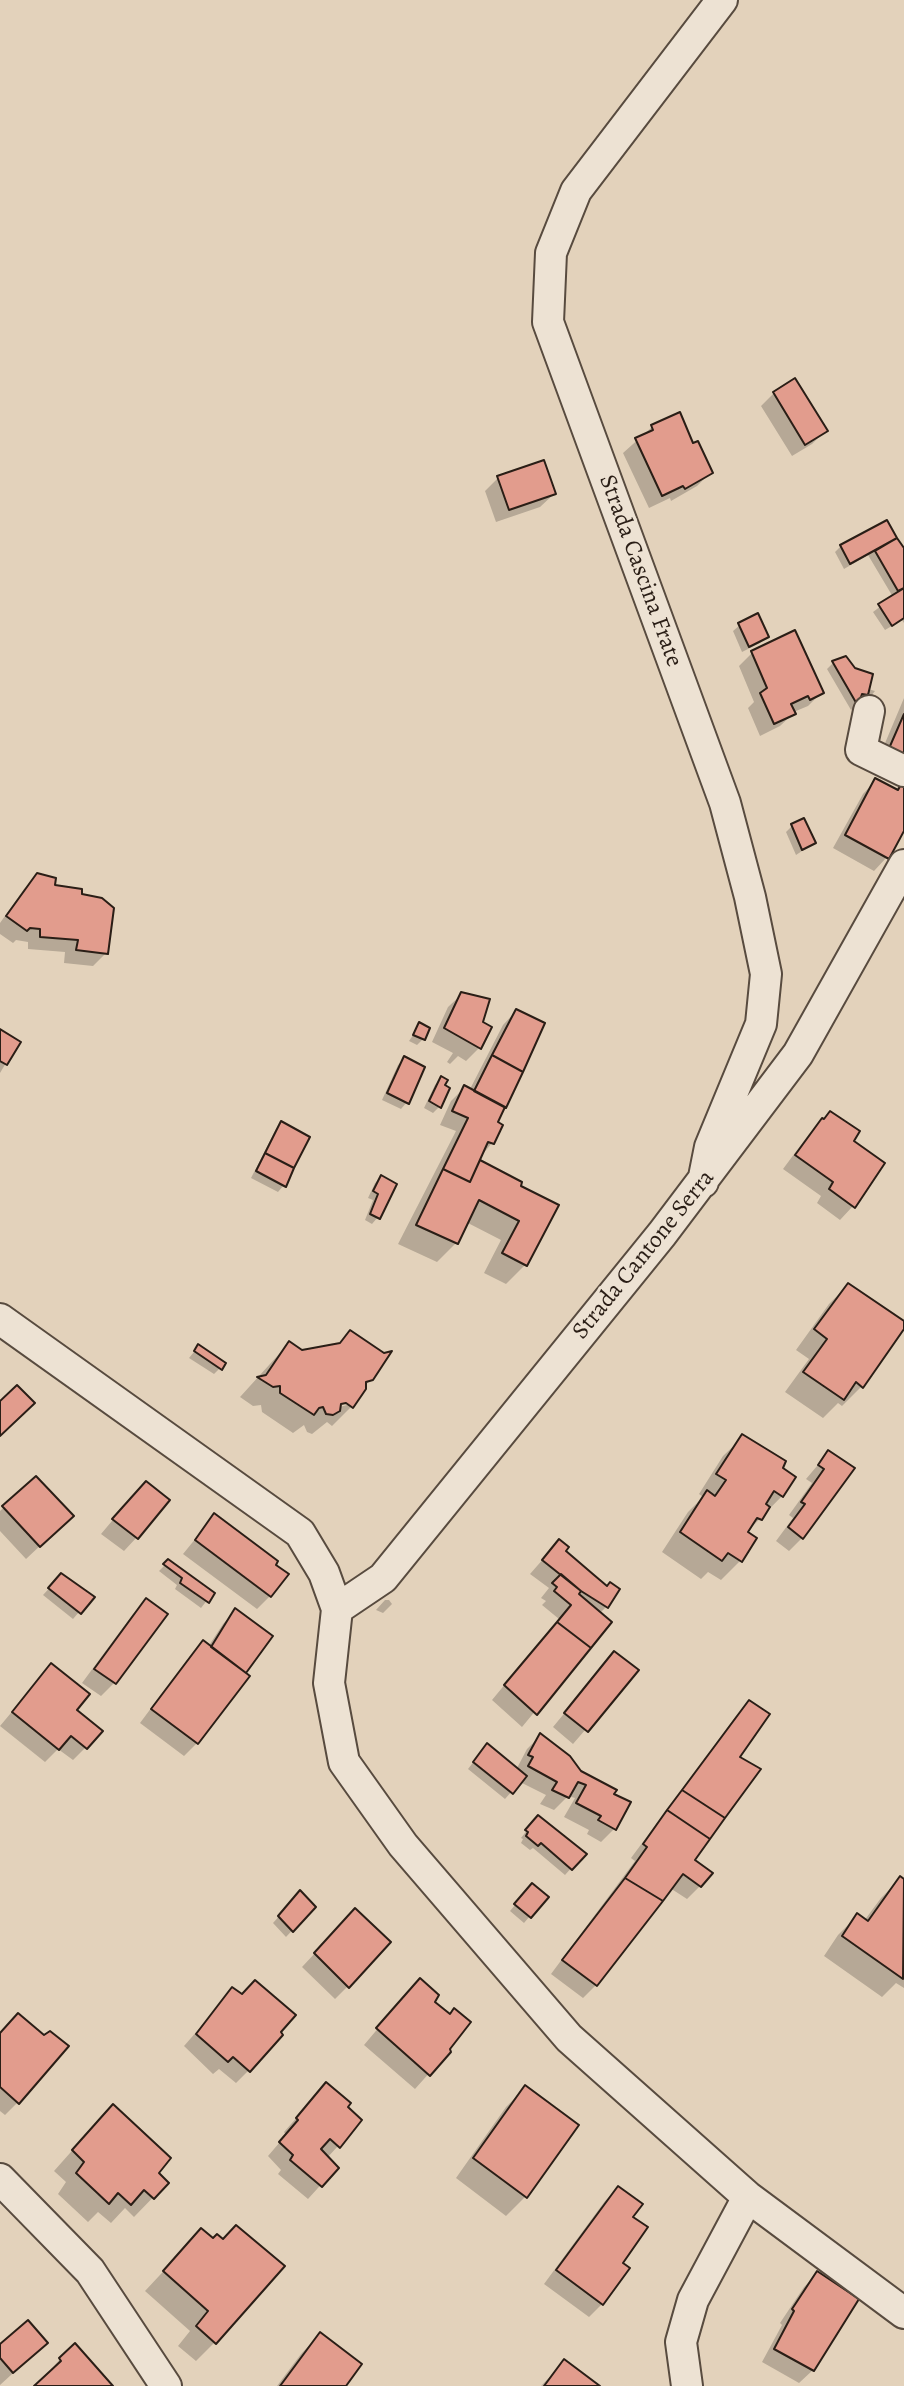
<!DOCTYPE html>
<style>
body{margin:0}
canvas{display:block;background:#e3d2bb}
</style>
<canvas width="904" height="2386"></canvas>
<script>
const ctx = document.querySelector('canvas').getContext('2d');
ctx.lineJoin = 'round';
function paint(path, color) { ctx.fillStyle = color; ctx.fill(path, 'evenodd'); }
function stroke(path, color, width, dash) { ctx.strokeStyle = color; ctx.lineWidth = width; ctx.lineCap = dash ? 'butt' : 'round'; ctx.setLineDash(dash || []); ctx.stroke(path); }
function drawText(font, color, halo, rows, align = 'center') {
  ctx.font = font + ' Alegreya,serif'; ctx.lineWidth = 6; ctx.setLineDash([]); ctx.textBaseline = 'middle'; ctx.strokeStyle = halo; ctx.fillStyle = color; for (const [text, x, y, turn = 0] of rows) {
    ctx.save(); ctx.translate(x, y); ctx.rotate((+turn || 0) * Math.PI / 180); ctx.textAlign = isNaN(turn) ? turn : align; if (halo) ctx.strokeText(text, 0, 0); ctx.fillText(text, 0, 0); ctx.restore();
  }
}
paint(new Path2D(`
 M774,393l51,38 -13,13 -20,12 -31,-50z
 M652,427l40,19 19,26 -14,14 -26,15 -1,-3 -21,10 -26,-55z
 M498,478l56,16 -14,13 -44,15 -11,-31z
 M886,522l18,29v72l-2,-3 -17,10 -12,-18 20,-15 -25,-42 -24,14 -9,-17 6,-6z
 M740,625l27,12 -7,6 -18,9 -9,-21z
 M752,653l69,40 -13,13 -12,5 -16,15 -20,10 -12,-28 6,-6 -15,-36z
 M846,658l22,31 7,2 -9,11 -10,3 -5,5 -24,-41 6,-6z
 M904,698v81l-29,-12z
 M876,780l19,10 9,-9v46l-17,30 -13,14 -41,-23 30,-54z
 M792,826l22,17 -18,12 -10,-23z
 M38,875l15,11 53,67 -13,13 -29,-3 1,-11 -37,-3v-7l-12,-2 -3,3 -13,-9v-11l24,-34z
 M462,994l19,29 -1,24 -14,14 -8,-5 -8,8 -3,-2 6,-9 -21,-11 16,-35z
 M516,1011l-24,132 -15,18 43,22 6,81 -20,20 -22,-11 17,-33 -35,-18 -9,20 -20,20 -39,-18 58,-113 -16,-6 11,-24 13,-13 5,3 34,-66z
 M420,1025l3,14 -6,6 -8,-4z
 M0,1031l18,12 -18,30z
 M404,1059l3,43 -6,7 -19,-9 16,-35z
 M441,1078l-2,29 -6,6 -9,-5 11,-23z
 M822,1121l29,21 2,64 -13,14 -23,-17 4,-7 -38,-27 26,-35z
 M282,1123l2,62 -6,7 -27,-14 25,-49z
 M381,1177l-3,40 -6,7 -7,-4 8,-20 -5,-2 7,-15z
 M848,1285l56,40 -42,61 -20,20 -4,-3 -15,15 -38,-26 24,-33 -13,-9 33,-46z
 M350,1332l21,46 -20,29 -19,19 -5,-4 -15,12 -5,-2 -3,-7 -11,8 -31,-21 -1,-7 -8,1 -13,-9 49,-54 13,9 35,-7zM347,1401v4l-15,4 -1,-4z
 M198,1347l22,21 -6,6 -25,-16z
 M743,1437l37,32 2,27 -36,37 9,6 -15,22 -19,19 -13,-8 -7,7 -39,-27 26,-40 15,-15 -4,-3 24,-38z
 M828,1453l24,15 -50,70 -13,13 -13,-10 17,-23 -4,-3 23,-32 -6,-4z
 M36,1478l22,51 -32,30 -26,-28v-20z
 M133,1496l4,41 -13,14 -23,-17z
 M214,1516l56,80 -13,13 -74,-55z
 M559,1541l47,66 -7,7 10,8 -87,105 -30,-27 67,-81 -17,-14 4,-4 -5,-3 8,-10 -19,-14z
 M168,1562l44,32 -11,14 -26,-19 2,-4 -18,-14z
 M56,1581l36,16 -19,22 -30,-24z
 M385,1600h4l3,4 -9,9 -7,-3z
 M146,1601l-31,81 -14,14 -19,-13 51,-69z
 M236,1610l-39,133 -13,13 -44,-33 50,-67 13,-13 5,4 15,-23z
 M614,1653l22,18 -63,73 -20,-17z
 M51,1665l23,46 12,36 -13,13 -15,-11 -13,13 -45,-36z
 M750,1703l-12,55 -46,102 8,26 -13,13 -17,-11 -74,97 -13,13 -32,-24 84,-113 -4,-3 40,-54 65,-88z
 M540,1736l40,37 31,22 3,34 -13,13 -14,-8 2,-4 -25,-13 11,-19 -7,-2 -14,14 -14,-6 6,-9 -26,-13 -15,17 -37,-30 13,-17 35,18 11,-21z
 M532,1824l52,30 -19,21 -32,-27 -3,2 -9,-7 2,-4 -2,-1z
 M900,1879l4,2v107l-8,-5 -14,14 -58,-41 14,-21 19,-19 7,5 17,-23z
 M526,1892l20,5 -22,26 -14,-12z
 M300,1893l14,14 -28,30 -13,-14z
 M343,1923l5,63 -13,13 -33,-32z
 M233,1990l16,80 -13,13 -17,-14 -6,5 -29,-28z
 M407,1994l25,9 17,48 -34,38 -51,-44z
 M0,2034l44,3 -26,65 -13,13 -5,-4z
 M525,2088l1,108 -20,20 -50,-38 50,-71z
 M314,2098l24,48 -11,12 9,10 -28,31 -30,-25 3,-4 -13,-14 18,-21 -2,-3z
 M94,2126l73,57 -33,34 -9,-9 -14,15 -13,-11 -10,10 -30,-28 8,-12 -12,-11z
 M618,2188l13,29 -11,47 7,5 -25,35 -13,13 -45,-33 61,-83z
 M201,2231l14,111 -19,19 -18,-15 12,-15 -45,-40z
 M817,2274l-4,96 -14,13 -37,-21 20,-37 -2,-2 24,-36z
 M320,2334l23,52h-66l24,-32z
 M0,2347l33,8 -33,30z
 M60,2359l51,27h-74z
 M564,2362l33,24h-56z`), '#0003');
const building = new Path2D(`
 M795,378l33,53 -23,14 -32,-53z
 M680,412l13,31 5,-2 15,32 -28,16 -2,-3 -21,10 -27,-58 18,-8 -2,-5z
 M544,460l12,34 -47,16 -12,-34z
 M887,520l10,18 -47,26 -10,-19z
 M897,538l7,10v40l-6,3 -23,-40z
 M904,588v30l-12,8 -14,-22z
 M758,613l11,24 -20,10 -11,-24z
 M795,630l29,63 -14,7 -2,-4 -17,8 5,10 -22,10 -14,-31 7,-5 -16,-37z
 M846,656l9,12 18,6 -5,21 -6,-1 -4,12 -26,-45z
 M904,714v46l-17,-7z
 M875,778l23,12 6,-11v52l-15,28 -44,-24z
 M804,818l12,25 -14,7 -11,-26z
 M37,873l19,5 -1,7 27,4v5l20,4 12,10 -6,46 -32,-4 2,-10 -38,-3v-8l-10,-1 -3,3 -21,-15z
 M461,992l29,7 -7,23 9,5 -11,22 -37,-21z
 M516,1009l29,14 -22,49 -31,-17z
 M419,1022l11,6 -5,12 -12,-5z
 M0,1029l21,13 -14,23 -7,-4z
 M492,1055l31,17 -17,36 -32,-17z
 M404,1056l21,11 -16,37 -22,-11z
 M441,1076l7,4 -3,5 5,3 -9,20 -12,-7z
 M464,1085l41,22 -7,15 5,3 -9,19 -6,-2 -18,40 -27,-13 25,-51 -16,-7z
 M830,1111l30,20 -6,10 31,22 -30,45 -26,-19 4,-7 -38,-27 27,-37 2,1z
 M281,1121l29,16 -16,31 -29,-15z
 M265,1153l29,15 -8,19 -30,-16z
 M480,1160l42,22 -1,4 38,19 -32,61 -25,-13 17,-32 -40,-21 -21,44 -42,-19 27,-56 27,13z
 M381,1175l16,9 -17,35 -10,-5 8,-20 -5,-3z
 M848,1283l56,38v8l-41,59 -7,-6 -12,18 -41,-28 24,-33 -13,-10z
 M350,1330l34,23 8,-2 -19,29 -7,2v7l-13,19 -7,-5 -5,1 -1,7 -7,4 -7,-1 -3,-7 -4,1 -5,7 -34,-22v-7l-7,1 -16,-10 9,-2 23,-34 13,9 38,-7z
 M198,1344l28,19 -4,7 -28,-19z
 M17,1385l18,18 -35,33v-35z
 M742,1434l44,27 -3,7 13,9 -13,20 -9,-6 -8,13 4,3 -8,13 -5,-2 -9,14 9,6 -15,24 -14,-9 -6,8 -42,-29 27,-42 8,6 11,-16 -10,-6z
 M828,1450l27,18 -52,71 -15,-12 17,-23 -4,-2 23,-33 -6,-4z
 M36,1476l38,40 -34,31 -38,-41z
 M146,1481l24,19 -32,39 -26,-20z
 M214,1513l64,48 -2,4 13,9 -18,23 -76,-57z
 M559,1539l10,8 -3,4 28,24 13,11 3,-4 10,7 -12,19 -27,-17 -39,-31z
 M168,1559l47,34 -6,10 -29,-20 2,-5 -19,-14z
 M61,1573l34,24 -14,17 -33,-26z
 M561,1574l20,17 -2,3 33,28 -21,26 -34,-26 14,-17 -17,-14 3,-4 -5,-4z
 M146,1598l22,16 -52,70 -22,-15z
 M235,1608l38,28 -27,37 -35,-26z
 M557,1622l34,26 -54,67 -33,-30z
 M203,1640l47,36 -52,68 -47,-35z
 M614,1651l25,19 -51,62 -24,-19z
 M51,1663l39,31 -13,16 26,21 -16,18 -16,-13 -12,14 -47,-38z
 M749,1700l21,14 -30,43 21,12 -36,49 -43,-28z
 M540,1733l30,23 11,15 36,19 -3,4 17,8 -15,28 -18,-10 3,-4 -25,-13 10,-18 -8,-3 -9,16 -17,-8 5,-8 -29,-16 5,-9 -5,-2z
 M487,1743l40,33 -14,18 -40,-32z
 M682,1790l43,28 -15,21 -43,-29z
 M667,1810l43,29 -15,21 18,13 -12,14 -18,-13 -20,27 -38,-23 22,-31 -4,-3z
 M538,1815l49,39 -15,16 -31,-27 -3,3 -12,-10 2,-4 -3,-2z
 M900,1876l4,3 -1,100 -61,-43 15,-23 11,8z
 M625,1878l38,23 -66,85 -35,-26z
 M532,1883l17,14 -18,21 -17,-14z
 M300,1890l16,17 -23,25 -15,-16z
 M355,1908l36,34 -42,46 -35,-35z
 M420,1978l19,17 -4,7 15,12 4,-6 17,14 -21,27 1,3 -21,24 -54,-48z
 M255,1980l41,35 -15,17 2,3 -33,37 -17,-15 -5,5 -32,-28 36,-47 10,7z
 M18,2013l26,22 6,-4 19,15 -50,58 -19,-17v-54z
 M326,2082l25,21 -3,4 14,13 -22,28 -10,-9 -9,10 18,19 -17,19 -32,-27 3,-5 -14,-13 19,-22 -2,-2z
 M525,2085l54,40 -52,73 -54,-40z
 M113,2104l58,54 -12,15 10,10 -15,16 -10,-9 -13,15 -13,-12 -9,11 -33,-31 8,-11 -12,-12z
 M618,2186l25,18 -10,13 15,10 -25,36 7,5 -27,37 -47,-35z
 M236,2225l49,41 -69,78 -20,-18 12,-15 -45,-40 38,-43 12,10 4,-4 6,5z
 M817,2271l42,28 -45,72 -40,-22 20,-38 -2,-2z
 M28,2320l20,23 -35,30 -13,-15v-14z
 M320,2332l42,32 -16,22h-66z
 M75,2343l38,43h-79l27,-25 -2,-3z
 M564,2359l36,27h-56z`);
paint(building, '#e29c8d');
stroke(building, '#2a1e16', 2);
const minor = new Path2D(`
 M869,711l-8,39 43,21
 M703,1182l7,-35 51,-123 5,-50 -16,-77 -25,-94 -177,-481 3,-69 25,-62 146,-191
 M0,1319l300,214 24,40 13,36 -8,74 15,79 59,83 166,193 179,159 156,116
 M337,1609l46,-31 279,-344 136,-180 106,-189
 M0,2179l90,92 76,115
 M687,2386l-6,-44 12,-42 55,-103`);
stroke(minor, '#584b3f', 34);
stroke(minor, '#ede2d3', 30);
drawText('24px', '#2a1e16', '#ede2d3', [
 ["Strada Cascina Frate",640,571,70],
 ["Strada Cantone Serra",644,1255,-51]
]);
</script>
